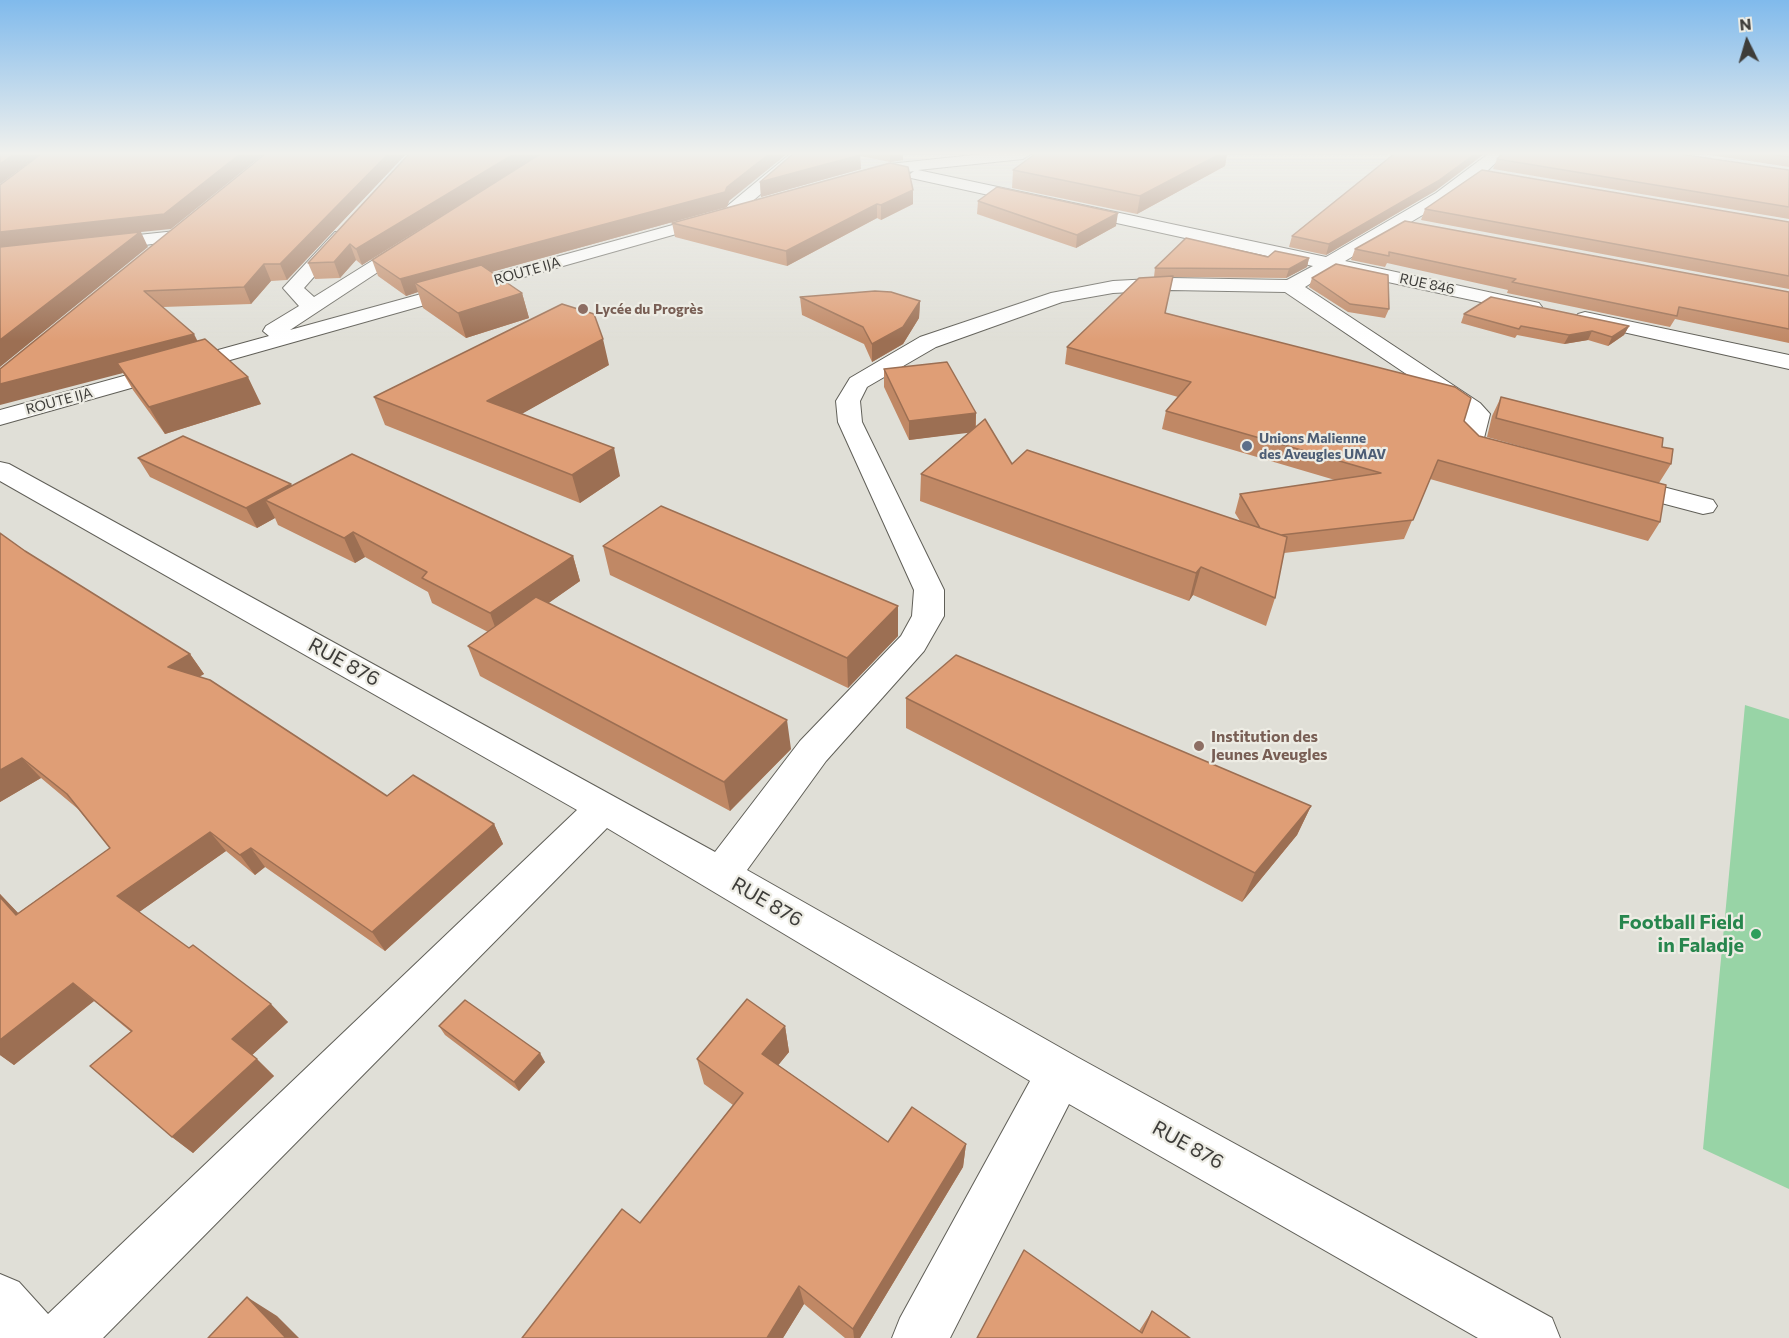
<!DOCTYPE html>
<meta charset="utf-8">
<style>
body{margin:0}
#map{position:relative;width:1789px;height:1338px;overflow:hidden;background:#e0dfd7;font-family:Commissioner,sans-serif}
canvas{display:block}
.north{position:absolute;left:1717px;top:12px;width:60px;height:60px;-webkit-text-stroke:4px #edece4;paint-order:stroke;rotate:355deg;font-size:16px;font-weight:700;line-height:24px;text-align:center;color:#3d3c39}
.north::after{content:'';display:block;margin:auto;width:21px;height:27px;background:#3d3c39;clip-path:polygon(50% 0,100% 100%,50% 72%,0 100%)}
</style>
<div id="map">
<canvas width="1789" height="1338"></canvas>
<div class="north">N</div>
</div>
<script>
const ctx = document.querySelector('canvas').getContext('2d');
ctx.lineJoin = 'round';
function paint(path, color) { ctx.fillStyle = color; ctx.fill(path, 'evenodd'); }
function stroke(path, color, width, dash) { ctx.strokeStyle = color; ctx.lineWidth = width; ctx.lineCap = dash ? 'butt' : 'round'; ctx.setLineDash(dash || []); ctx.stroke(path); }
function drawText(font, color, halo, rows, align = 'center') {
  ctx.font = font + ' Commissioner,sans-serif'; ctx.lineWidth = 4.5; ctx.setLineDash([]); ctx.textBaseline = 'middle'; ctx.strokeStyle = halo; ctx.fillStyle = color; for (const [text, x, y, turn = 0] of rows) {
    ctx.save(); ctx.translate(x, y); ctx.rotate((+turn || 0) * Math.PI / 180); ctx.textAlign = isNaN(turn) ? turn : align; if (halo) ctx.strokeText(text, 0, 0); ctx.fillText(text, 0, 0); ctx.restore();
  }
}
paint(new Path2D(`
 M1745,705l44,14v470l-86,-40z`), '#98d4a6');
const minor = new Path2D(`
 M790,154h17l-74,64 -733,207v-15l269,-74 -6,-5 3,-5 33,-20 -16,-18 52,-56h12l3,4 -46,52 10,9 93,-58h12l3,4 -132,87 430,-118z
 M983,154h48l-8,5 -105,11 408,87 110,-64 52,-39h17l-20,19 -37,27 -103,61 194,42 3,4 -3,4 -7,2 -200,-43 -27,17 175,116 10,11 -6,24 5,4 22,6 4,5 -4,5c-17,5 -42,-3 -53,-18l8,-25 -2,-2 -179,-121 -114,-2 -58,3 -51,9 -126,45 -69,40 -7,14 2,21 82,168v26l-20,35 -98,110 -79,109 330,187 475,261 8,20h-82l-409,-234 -119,234h-58l8,-20 130,-237 -423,-253 -504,510h-103v-64l19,8 29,32 529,-504 -577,-329v-19l9,2 706,388 85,-111 101,-105 11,-20 2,-26 -76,-168 -2,-21 14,-23 70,-41 131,-44 62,-12 58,-3 116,2 26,-14 -402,-88 -2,-3 5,-4 -48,9 -8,-5 2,-3 29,-8z
 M176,231l6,1 3,4 -3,4 -82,11 -7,-2 -2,-4 2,-4 7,-2z
 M1585,312l204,43v14l-211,-47 -3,-4 3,-4z
 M1621,476l92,24 4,6 -4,6 -10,2 -91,-24 -4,-6 4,-6z`);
stroke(minor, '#605f58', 2);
paint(minor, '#fff');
paint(new Path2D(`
 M265,154h141l-119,126 -16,1 -20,23 -88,3 98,97 -96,30 -32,-44 -10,-17 -123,11z
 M409,154l320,47 -2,6 -236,65 31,21 7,25 -63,20 -43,-30 -5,-16 -12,4 -28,-20 -6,-16 139,-88 -149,93 -6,-5 -16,18 -25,1 -7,-16z
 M793,154h110v6l-13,2 -30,-6 1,13 -100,28 -1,-15z
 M1033,154h194l-2,12 -88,48 -125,-26 1,-18 21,-15z
 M1386,154h98l-49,37 -109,64 -37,-8 3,-11 100,-81z
 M1703,154h86v13z
 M1497,159l292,11v49l-296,-50z
 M913,190v14l-32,16 -4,-2 -90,48 -112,-29 -3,-14z
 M978,201l138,25 -40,22 -99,-34z
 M1425,209l364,13v67l-368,-69z
 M1405,221l384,71v51l-114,-24 -5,8 -163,-34 1,-3 -121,-27 -2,4 -34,-7 4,-11z
 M1268,257l41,1 -2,9 -21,11 -113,-1 -8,36 299,108 15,15 105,28 -97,-27 5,-21 9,-19 161,50 9,17 -12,19 1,39 -12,19 -218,-62 -26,60 -120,14 -9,45 -9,28 -73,-31 -4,6 -269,-100 1,-27 48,-42 -60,8 -25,-53v-18l92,44v14l36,37 228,57 -5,-8 5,-19 95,-14 -173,-51 4,-18 12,-14 -113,-33 2,-17 99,-70h-12l1,-9z
 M1312,278l77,31 -4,9 -37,-6 -39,-25z
 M800,297l120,4 -1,17 -16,26 -31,18 -8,-18 -62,-29z
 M1464,314l165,12 -5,9 -16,11 -20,-6 -24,4 -47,-9 -2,3 -54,-15z
 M609,365l-88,49 99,62 -40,27 -195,-78 -11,-28z
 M138,458l154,28 281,70 7,25 -32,22 243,146 -61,62 -250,-135 -12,-30 20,-14 -56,-29 -4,-11 -63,-35 -10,6 -77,-38 -3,-7 -18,10 -107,-51z
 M0,533l25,18 165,103 14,20 -5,2 188,120 107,28 9,20 -118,107 -120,-84 -10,8 -29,-24 -87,61 149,110 -36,33 22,21 -81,77 -21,-16 -41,-105 -37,-31 -80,64 -14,-10v-161l18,19 92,-65 -32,-39 -37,-31 -41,24z
 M603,546l295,60v30l-50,52 -238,-113z
 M906,698l405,108 -14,29 -55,67 -336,-174z
 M439,1026l106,36 -26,29 -74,-56z
 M785,1026l4,26 -11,13 110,77 78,2 -3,23 -103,171h-15l-41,-34 -21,34h-261l118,-115 93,-118 -29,-21 -7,-25z
 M1152,1311l38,27h-213l162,-7z`), '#c08865');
paint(new Path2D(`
 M14,154h27l-41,30v-20z
 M240,154h24l-93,75 -30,3 7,15 -148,120v-135z
 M388,154h18l-119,126 -7,-16z
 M514,154h27l-179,111 -6,-16z
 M769,154h18l-58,47 -2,6 -301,83 -11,-7 3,9 -12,4 -6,-17 327,-92z
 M890,154h13v6l-13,2z
 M1220,154h7l-2,12 -88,48 3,-18z
 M1475,154h9l-49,37 -109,64 3,-11z
 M860,155l1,14 -100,28 -1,-15z
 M913,190v14l-32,16v-15z
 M877,204v14l-90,48 -1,-15z
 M1118,213l-2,13 -40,22 1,-13z
 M350,244l6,16 -16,18 -6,-16z
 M1309,258l-2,9 -21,11 3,-9z
 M264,264l7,17 -20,23 -7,-17z
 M522,293l7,25 -63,20 -8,-25z
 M920,301l-1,17 -16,26 -31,18v-18z
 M1629,326l-5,9 -16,11 4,-9z
 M1592,331l-4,9 -24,4 5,-9z
 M194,334l9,18 -86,11 6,10 -123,32v-21z
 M603,339l6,26 -114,64 -8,-28z
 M248,377l13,27 -96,30 -16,-27z
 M976,413l-1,19 -66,8v-19z
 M614,448l6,28 -40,27 -8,-28z
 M291,484l10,20 -36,-4 10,18 -18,10 -11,-20z
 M353,532l12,25 -10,6 -11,-25z
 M573,556l7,25 -81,57 -9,-25z
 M1201,567l-8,28 -4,6 7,-28z
 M898,606v30l-50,52 -1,-30z
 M190,654l14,20 -21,13 -15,-20z
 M787,720l4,29 -61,62 -6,-29z
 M22,758l19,20 -41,24v-32z
 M1311,806l-14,29 -55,67 13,-29z
 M494,824l9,20 -118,107 -13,-19z
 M210,832l16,19 -91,64 -18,-19z
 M251,848l14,19 -10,8 -15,-20z
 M0,894l38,40 -22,-19 -16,-18z
 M73,983l21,18 -80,64 -14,-10v-15z
 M271,1004l17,18 -38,35 -18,-18z
 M785,1026l4,26 -22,27 -5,-25z
 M540,1053l5,9 -26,29 -5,-9z
 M257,1059l17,17 -81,77 -21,-16z
 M966,1144l-3,23 -103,171h-6l-1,-9z
 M799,1286l5,18 -21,34h-16z
 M247,1297l30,19 22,22h-13z`), '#9c6f53');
const building = new Path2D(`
 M0,154h14l-14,10z
 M41,154h199l-76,60 -164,18v-47z
 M265,154h123l-108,110h-16l-20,23 -100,4 50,43 -194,50v-15z
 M409,154h105l-158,95 -6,-5 -16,18 -26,1z
 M540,154h229l-42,33 -2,5 -325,87 -28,-19z
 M793,154h61l6,1 -100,27z
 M1035,154h185l-80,42 -127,-26z
 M1394,154h81l-37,27 -109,63 -37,-8z
 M1502,154h177l110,16v37l-292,-48z
 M1770,154h19v3z
 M890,163l18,4 5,23 -32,15 -4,-1 -91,47 -114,-28z
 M1482,170l307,52v54l-364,-67z
 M997,187l121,26 -41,22 -99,-34z
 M1405,221l384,71v37l-110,-22 -2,9 -165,-34 4,-3 -127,-27v4l-34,-7z
 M140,232l-140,108v-93z
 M1186,238l82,19 7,-6 34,7 -20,11 -134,-1z
 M1336,264l52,11 1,34 -39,-5 -38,-26z
 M481,265l41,28 -64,20 -43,-30z
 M1173,276l-8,37 290,74 16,11 -7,23 15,15 187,49 -6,37 -222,-62 -25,60 -132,15 -21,-7 -20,-34 141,-21 -215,-62 25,-29 -124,-35 72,-69z
 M875,291l16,1 29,9 -17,26 -31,17 -9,-17 -63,-30z
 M1491,297l138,29 -17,11 -20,-6 -23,4 -48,-9 -2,3 -55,-15z
 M562,304l32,10 9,25 -116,62 127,47 -42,27 -198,-78z
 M205,339l43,38 -99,30 -32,-44z
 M947,362l29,51 -67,8 -25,-52z
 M1501,397l162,41 -1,9 11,2 -2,15 -175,-46z
 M985,419l27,45 15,-14 260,87 -12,61 -74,-31 -5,6 -275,-99z
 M183,436l108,48 -45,24 -108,-50z
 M352,454l221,102 -83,57 -68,-35 5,-6 -74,-40 -9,6 -79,-38z
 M661,506l237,100 -51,52 -244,-112z
 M0,533l25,18 165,103 -22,13 42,13 177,116 26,-21 81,49 -122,108 -121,-84 -11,7 -30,-23 -93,64 72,52 4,-3 78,59 -39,35 25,20 -85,78 -82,-71 42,-35 -59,-48 -73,57v-143l16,18 94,-67 -43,-54 -45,-36 -22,12z
 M536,597l251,123 -63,62 -256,-136z
 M956,655l355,151 -56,67 -349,-175z
 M747,999l38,27 -23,28 126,88 24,-35 54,37 -113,185 -54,-43 -32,52h-245l100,-129 18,14 103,-130 -46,-34z
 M465,1000l75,53 -26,29 -75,-56z
 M1024,1250l118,83 10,-22 38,27h-213z
 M247,1297l39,41h-78z`);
paint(building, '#df9e76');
stroke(building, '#9c6f53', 1.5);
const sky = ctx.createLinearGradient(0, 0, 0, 341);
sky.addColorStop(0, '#80baec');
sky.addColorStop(0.45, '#f1f1ed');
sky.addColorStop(1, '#f1f1ed00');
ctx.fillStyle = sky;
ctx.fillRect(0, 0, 1789, 341);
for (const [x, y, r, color] of [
 [583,309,6,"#8d6e63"],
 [1247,446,6,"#5c6f8a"],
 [1199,746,6,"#8d6e63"],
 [1756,934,6,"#2e9e5b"]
]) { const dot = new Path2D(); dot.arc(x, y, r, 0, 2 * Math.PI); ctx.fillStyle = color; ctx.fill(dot); stroke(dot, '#edece4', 2); }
drawText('14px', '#3d3c39', '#edece4', [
 ["ROUTE IJA",527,271,-16],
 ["RUE 846",1427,284,12],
 ["ROUTE IJA",59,401,-15]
]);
drawText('bold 14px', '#785e54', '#edece4', [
 ["Lycée du Progrès",595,309]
], 'left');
drawText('bold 14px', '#4e5e75', '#edece4', [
 ["Unions Malienne",1259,438],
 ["des Aveugles UMAV",1259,454]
], 'left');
drawText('bold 16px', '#785e54', '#edece4', [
 ["Institution des",1211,737],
 ["Jeunes Aveugles",1211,755]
], 'left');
drawText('20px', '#3d3c39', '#edece4', [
 ["RUE 876",344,662,29],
 ["RUE 876",767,902,30],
 ["RUE 876",1188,1145,29]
]);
drawText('bold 20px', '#27864d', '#edece4', [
 ["Football Field",1744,922],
 ["in Faladje",1744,945]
], 'right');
</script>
